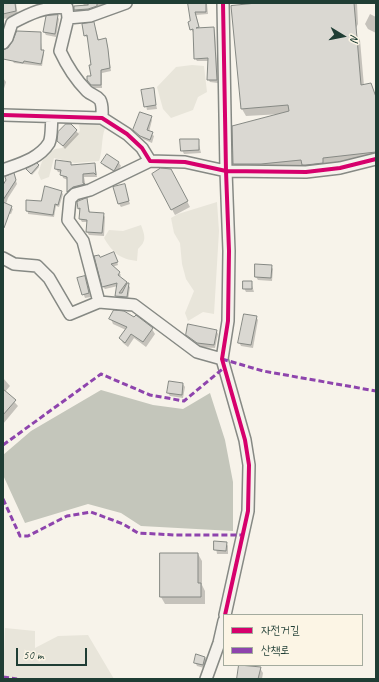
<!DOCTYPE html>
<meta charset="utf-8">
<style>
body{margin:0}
#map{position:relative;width:379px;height:682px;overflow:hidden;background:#f7f3ea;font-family:Caveat,"Poor Story",sans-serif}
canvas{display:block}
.frame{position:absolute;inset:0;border:4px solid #1f3d34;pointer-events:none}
.legend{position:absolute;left:223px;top:614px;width:140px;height:52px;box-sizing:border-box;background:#fcf5e5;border:1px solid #a4ab9e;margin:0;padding:5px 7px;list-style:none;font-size:12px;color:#1f3d34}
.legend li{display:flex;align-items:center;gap:8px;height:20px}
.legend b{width:20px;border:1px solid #a4ab9e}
.north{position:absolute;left:323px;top:16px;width:40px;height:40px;-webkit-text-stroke:3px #fcf5e5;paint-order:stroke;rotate:100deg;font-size:11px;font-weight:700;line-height:16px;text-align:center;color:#1f3d34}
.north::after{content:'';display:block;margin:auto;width:14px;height:18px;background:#1f3d34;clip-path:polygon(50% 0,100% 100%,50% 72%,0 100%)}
.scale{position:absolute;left:16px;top:648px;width:71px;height:18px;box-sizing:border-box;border:2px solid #1f3d34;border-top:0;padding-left:5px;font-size:12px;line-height:14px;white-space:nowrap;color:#1f3d34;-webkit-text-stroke:3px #fcf5e5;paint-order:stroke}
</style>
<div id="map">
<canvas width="379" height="682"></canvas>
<div class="frame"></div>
<ul class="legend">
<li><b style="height:5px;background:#d6006c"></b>자전거길</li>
<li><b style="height:5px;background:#8e44ad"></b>산책로</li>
</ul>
<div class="north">N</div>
<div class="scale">50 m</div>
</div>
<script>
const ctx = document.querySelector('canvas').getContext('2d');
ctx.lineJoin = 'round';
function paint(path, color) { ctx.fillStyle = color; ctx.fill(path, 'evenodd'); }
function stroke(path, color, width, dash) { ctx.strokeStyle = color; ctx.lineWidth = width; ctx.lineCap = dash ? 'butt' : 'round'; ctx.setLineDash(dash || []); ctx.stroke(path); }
paint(new Path2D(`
 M192,65l12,1 3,26 -9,5 -5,13 -22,8 -8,-9 -6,-22 19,-20z
 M99,121l6,7c-4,11 -2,22 -6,33l-24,2 -21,-5 -5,19 -8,3 -3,-7 6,-17 11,-7 7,-1 18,-17 -1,-6 4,-3z
 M217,202l2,29 -5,83 -11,-2 -15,9 -3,-8 9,-22 -8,-12 -4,-15 -2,-21 -6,-10 -3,-15 7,-4z
 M141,225c4,11 6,16 -3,24l-1,12c-17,-2 -24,-8 -33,-23l5,-8 14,1z
 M5,628l30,3v17l23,-12 30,-1 26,44h-111z`), '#e8e5da');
paint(new Path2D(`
 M101,390l52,15 30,4 27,-16 15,47 8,42v49l-92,-5 -20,-13 -33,-9 -63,19 -22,-48v-20l28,-24z`), '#c4c6bb');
paint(new Path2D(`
 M3,3h13l2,13 -15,3z
 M83,3h19l1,2 -5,1 1,4 -22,4 -2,-7 9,-1z
 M189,3l18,1 1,10 -12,1 4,14 14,-1 1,3 3,52 -8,-1 -2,-3 1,-18h-12l-2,-3v-26h-2l-2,-3z
 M267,3h90l1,21 -4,8 6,8 4,46 6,-2 6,12v63l-50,11 -88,1 -4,-7 48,-50 -36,2 -4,-7 -10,-102z
 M370,14l6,3v16l-8,-4 -3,-5z
 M57,16l2,3 -3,18 -10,-2 -2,-3z
 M94,23l5,18 7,-1 1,3 4,28 -9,2v15h-8l-6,-8 4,-3 1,-11 -5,-28 -3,-2z
 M40,33l2,18 2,3 -2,12 -28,-3 -2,-3z
 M3,78l3,4 -3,10z
 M153,89l4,20 -10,1 -4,-19z
 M150,117l2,3 -3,12 5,4 -2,7 -9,-4 -8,-9z
 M70,125l9,9 -14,15 -6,-8z
 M198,140l3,13 -17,1 -2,-4z
 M107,156l12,7 2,3 -5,7 -12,-7 -2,-3z
 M70,163l2,3 23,-2 2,13h-13l2,10 -17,7 -1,-14 -5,-2 -1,-5 -4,-1 -2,-3z
 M37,164l2,3 -7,8 -4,-4z
 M171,170l19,37 -15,8 -22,-41z
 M14,175l3,9 -9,14 -2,6 7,5 -2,5 -8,-2v-25z
 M124,186l6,18 -9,3 -2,-3z
 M61,192l2,2 -4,13 -3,-1 -2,11 -26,-3 -1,-13 14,1z
 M87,199l3,14 13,1 2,3 -1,19 -15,-1 -2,-3 1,-10h-6l-2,-3 -1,-11z
 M114,253l4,12 -6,2 7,6 2,2 -2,2 11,10 -2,13 -11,-1 -1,-3 2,-10 -13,3 -2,-2 -3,-29z
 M271,266l2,3 -1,12 -14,-1 -2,-3z
 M84,277l7,20 -6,1 -7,-19z
 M251,282l3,10h-8l-2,-4z
 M136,316l16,13 3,5 -9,13 -12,-9 -6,9 -5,-4 -3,-5 6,-8 -13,-6 -2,-5 24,-1z
 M256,317l2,3 -5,28 -12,-2 -2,-4z
 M216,330l2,4 -3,14 -15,-1 -13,-12z
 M3,378l7,8 -5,6 13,14 -15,18z
 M183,384l2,3 -2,11 -13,-2 -2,-3z
 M215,542l11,1 2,3v8h-11z
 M198,554l4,7v24l3,6v13h-40l-4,-7z
 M205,657l2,4 -3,7 -7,-2 -2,-4z
 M241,665l19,3 3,5 -1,6h-24z`), '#0003');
const building = new Path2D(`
 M3,3h12l1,8 -13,3z
 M87,3h10v3l-9,3 -14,1v-4l14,-1z
 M188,3h18v9h-11l4,15 -3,1 18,-1 3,53h-10l1,-22 -14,1 -1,-30 -3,1 -2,-8 2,-1z
 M257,3h97l7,82 10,-2 5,14v55l-53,6v5l-17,2h-4l-1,-5 -40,4h-28l-1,-38 57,-15 -1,-6 -47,4 -10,-103z
 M58,15l-3,19 -12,-2 3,-16z
 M94,22l4,18 8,-2 2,11 2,19 -9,2v15h-10l-4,-5v-4h4l-2,-11h2l-4,-30 -3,1 -2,-12z
 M17,31l24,1v18h3l-3,14 -17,-3 -1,2 -20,-4v-9l5,-2 4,-6z
 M154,88l2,17 -12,2 -3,-17z
 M140,112l12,4 -5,14 6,2 -3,8 -10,-4 -7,-6z
 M66,124h5l6,6 -14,16 -6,-5 1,-9z
 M180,139h19v11l-18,1z
 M107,154l12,8 -5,9 -13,-8z
 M56,160l15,2v3l24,-2 1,12 -2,-2 -11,1v9l2,1 -12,3 -6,5v-15l-7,-2 1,-5 -6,-1z
 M37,163l2,2 -8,9 -5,-5z
 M161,168l10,1 17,32 -17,9 -19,-36z
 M14,173l2,7 -13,20v-15l3,-5 -1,-3z
 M125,184l4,17 -11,3 -5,-17z
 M45,186l17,5 -4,14 -3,-1 -2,11 -27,-4v-11l15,1z
 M87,198l2,14 15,1 -2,20 -16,-1 1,-12 -8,-1 1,-11 -2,1 -1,-7z
 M3,202l9,4 -8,22h-1z
 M114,252l4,10 -7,2 9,8 -2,3 9,7 -8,11h3l5,-10h2l-2,14 -12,-1 2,-13 -15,4 -8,-31 5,-1 1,2z
 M255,264l17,1 -1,13 -16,-1z
 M85,276l4,17 -7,2 -5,-17z
 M243,281h9v8h-9z
 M114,310l10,1 10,6 2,-2 17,13 -10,14 -12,-8 -6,9 -6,-5 8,-11 -18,-8z
 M244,314l13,2 -6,29 -13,-2z
 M188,324l29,6 -3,15 -17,-2 -11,-8z
 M169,381l14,2 -1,12 -15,-2z
 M3,389l13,11 -13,15z
 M214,541l13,1 -1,9 -12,-1z
 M160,553h38v30h3v14h-41z
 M196,654l9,3 -2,8 -9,-2z
 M239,665l22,2 -3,12h-21z`);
paint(building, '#dad8d2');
stroke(building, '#868984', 1);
const minor = new Path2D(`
 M223,3l3,168 3,80 -1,70 -6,38 23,81 4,25 -1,46 -23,104
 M68,18l22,-2 36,-13
 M3,43l4,-5 5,-15c17,-9 35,-18 55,-15l1,10 -8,33c7,15 15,28 27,40 4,4 9,4 13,9 3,5 2,12 2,18
 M3,115l99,3 25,16 15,14 8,13 35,1 41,9 80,1 34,-4 36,-9
 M3,170c16,-6 36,-11 46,-27 3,-6 2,-18 3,-25
 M3,258l11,6 23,2 12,12 21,36 29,-12 35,3 63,47 25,7
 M99,302l-16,-61 -15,-21 2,-21 5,-5 15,-4 60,-29
 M206,679l13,-36 5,-22`);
stroke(minor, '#868984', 14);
stroke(minor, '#f5f2ec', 11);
stroke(new Path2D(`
 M222,359l41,12 113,20
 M3,445l98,-71 49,21 34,6 41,-34
 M3,499l17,37h8l39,-20 24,-4 32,12 15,9 37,2h68
 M3,677l14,2`), '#8e44ad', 3, [6, 3]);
stroke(new Path2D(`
 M223,3l3,168 3,80 -1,70 -6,38 23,81 4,25 -1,46 -23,104
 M3,115l99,3 25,16 15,14 8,13 35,1 41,9 80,1 34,-4 36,-9`), '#d6006c', 4);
</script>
